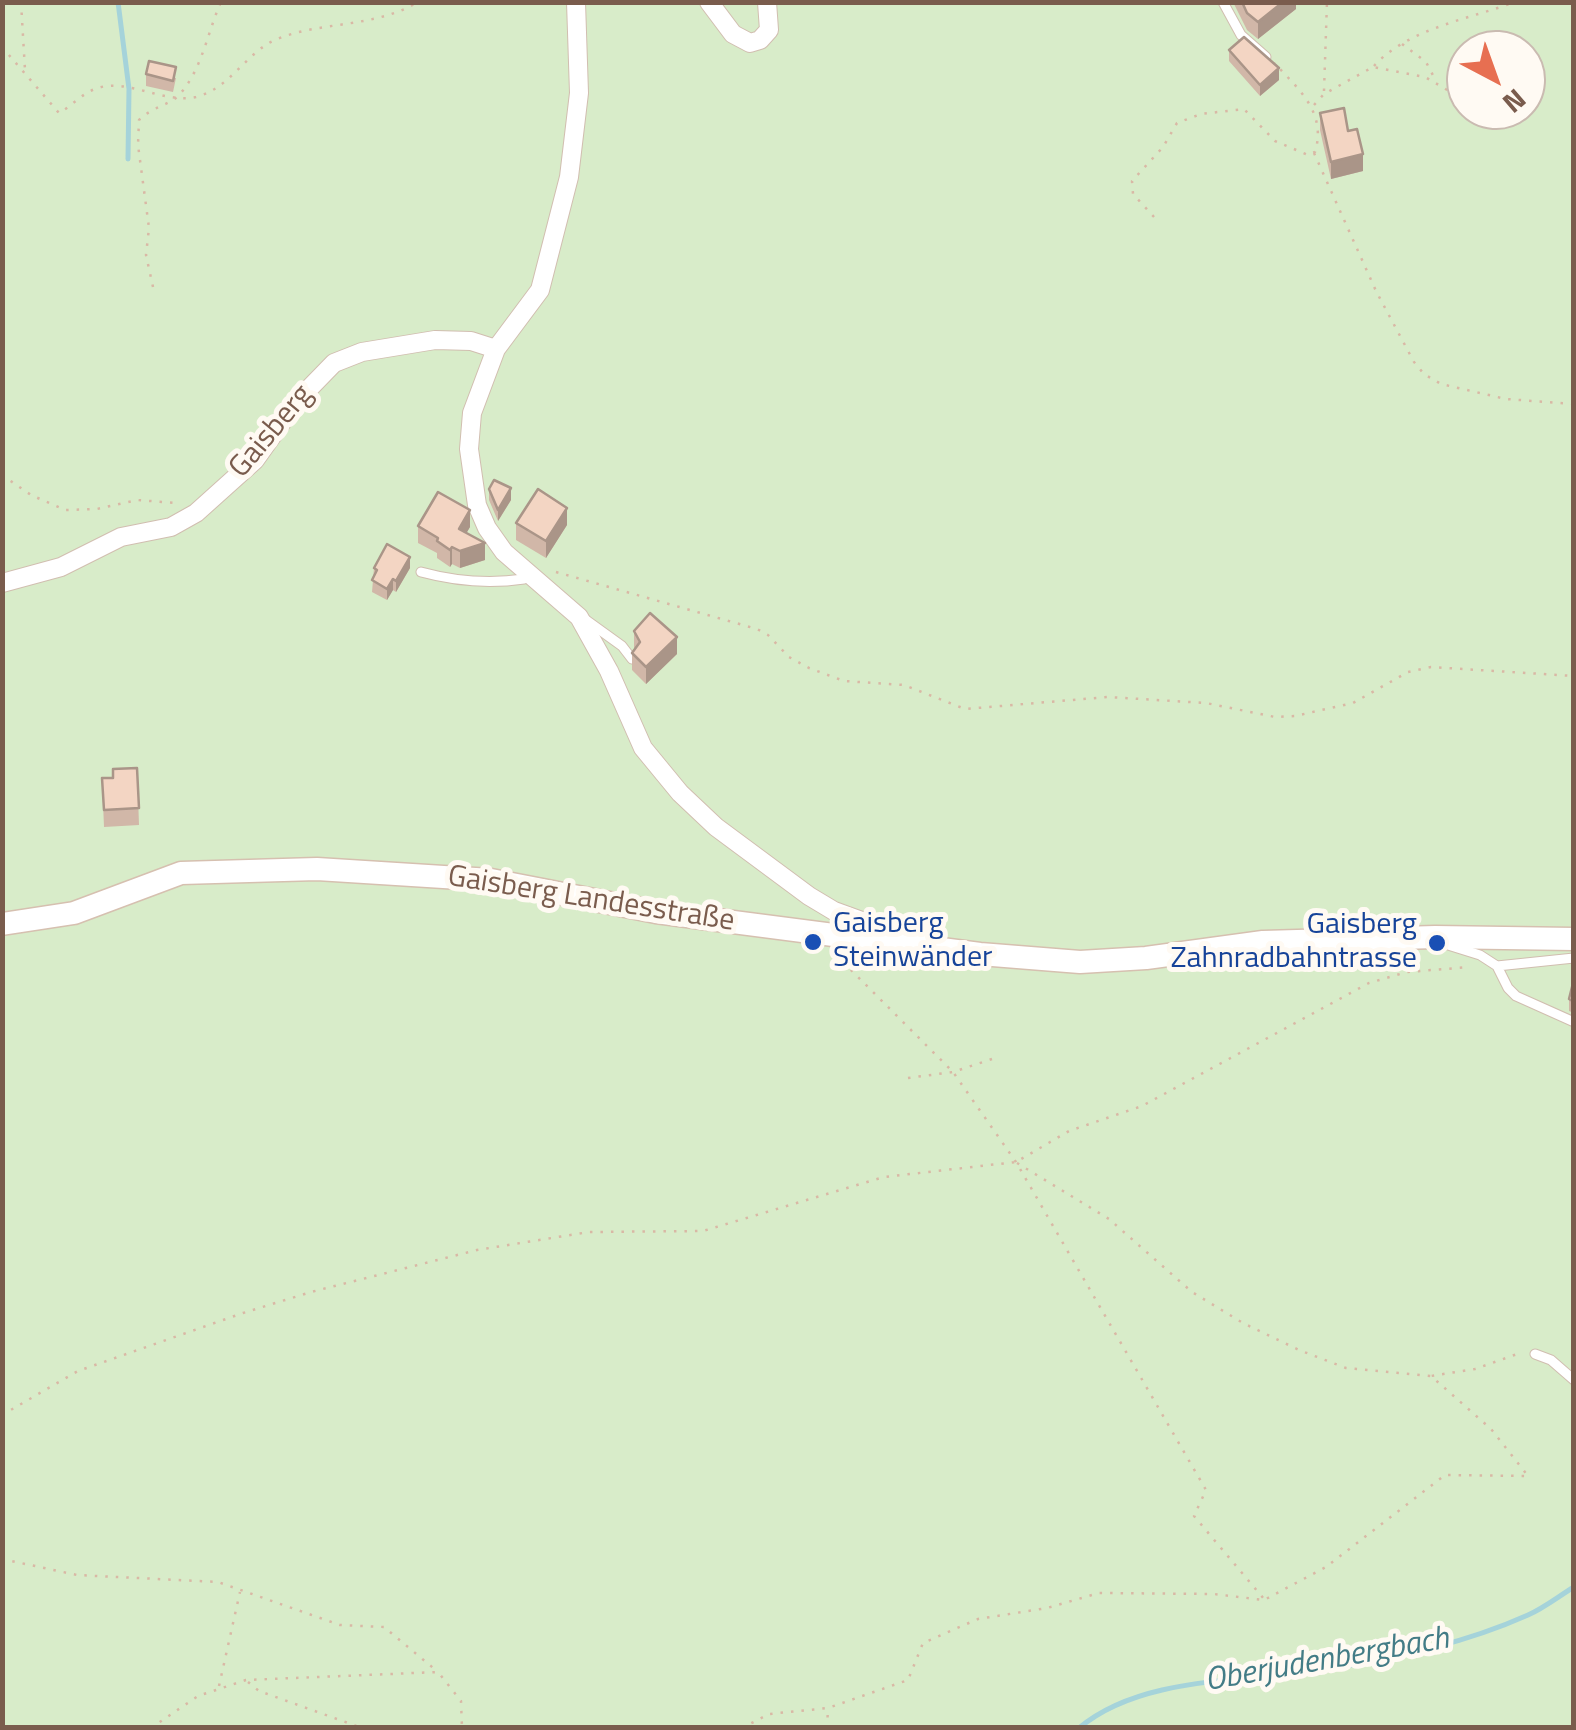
<!DOCTYPE html>
<meta charset="utf-8">
<style>
body{margin:0}
#map{position:relative;width:1576px;height:1730px;overflow:hidden;background:#fdf6ec;font-family:"Titillium Web",sans-serif}
canvas{display:block}
.frame{position:absolute;inset:0;border:5px solid #7a5c4d;pointer-events:none}
.north{position:absolute;left:1446px;top:30px;width:100px;height:100px;box-sizing:border-box;background:#fffaf3;border:2px solid #cabbb1;border-radius:50%;rotate:139deg;font-size:28px;font-weight:700;line-height:40px;text-align:center;color:#7a5c4d}
.north::after{content:'';display:block;margin:auto;width:35px;height:45px;background:#e76f51;clip-path:polygon(50% 0,100% 100%,50% 72%,0 100%)}
</style>
<div id="map">
<canvas width="1576" height="1730"></canvas>
<div class="frame"></div>
<div class="north">N</div>
</div>
<script>
const ctx = document.querySelector('canvas').getContext('2d');
ctx.lineJoin = 'round';
function paint(path, color) { ctx.fillStyle = color; ctx.fill(path, 'evenodd'); }
function stroke(path, color, width, dash) { ctx.strokeStyle = color; ctx.lineWidth = width; ctx.lineCap = dash ? 'butt' : 'round'; ctx.setLineDash(dash || []); ctx.stroke(path); }
function drawText(font, color, halo, rows, align = 'center') {
  ctx.font = font + ' "Titillium Web",sans-serif'; ctx.lineWidth = 10; ctx.setLineDash([]); ctx.textBaseline = 'middle'; ctx.strokeStyle = halo; ctx.fillStyle = color; for (const [text, x, y, turn = 0] of rows) {
    ctx.save(); ctx.translate(x, y); ctx.rotate((+turn || 0) * Math.PI / 180); ctx.textAlign = isNaN(turn) ? turn : align; if (halo) ctx.strokeText(text, 0, 0); ctx.fillText(text, 0, 0); ctx.restore();
  }
}
paint(new Path2D(`
 M3,3h1570v1724l-1570,1zM1466,50h60v60h-60z`), '#d8ecc9');
stroke(new Path2D(`
 M118,2l11,87 -1,70
 M1079,1728c61,-51 159,-46 234,-57 73,-10 148,-26 215,-56 16,-7 31,-19 46,-28`), '#a5d3da', 5);
const lane = new Path2D(`
 M1223,2l18,33 25,22
 M421,572c33,9 69,12 103,7l5,-5
 M586,620l36,26 10,13
 M1448,945l32,10 17,11 77,-8
 M1497,966l11,22 8,8 58,26
 M1535,1354l16,6 23,20`);
const street = new Path2D(`
 M576,2l3,91 -10,84 -29,113 -44,59 -24,64 -3,36 8,56 10,23 17,24 75,65 30,54 34,77 37,45 36,34 93,69 25,15 44,16 3,13
 M709,2l24,32 17,9 10,-3 9,-10 -2,-28
 M2,583l59,-16 60,-30 50,-10 25,-14 59,-53 42,-59 37,-38 28,-11 73,-12 36,1 25,8`);
const secondary = new Path2D(`
 M2,924l72,-11 107,-40 136,-4 174,11 165,32 324,42 100,8 66,-4 117,-16 172,-5 139,2`);
stroke(lane, '#d1beb0', 11);
stroke(street, '#d1beb0', 20);
stroke(secondary, '#d6c0b0', 25);
stroke(new Path2D(`
 M21,2l4,68
 M1402,44l24,18 10,19
 M2,47l57,66c13,-7 24,-21 39,-25 29,-10 66,16 98,9 35,-9 50,-45 81,-58 45,-18 98,-11 141,-37
 M1374,66c33,-37 95,-47 141,-64
 M1324,91l3,-89
 M1314,105l10,-11 49,-27 52,10 41,24
 M1314,153l62,138 38,71 10,12 17,10 65,15 68,5
 M1154,217l-21,-23 -1,-13 31,-34 14,-24 24,-9 43,-5 31,32 33,14 7,-3c12,-39 -16,-63 -41,-89
 M153,287l-7,-32 3,-27 -11,-83 1,-25c13,-13 30,-15 39,-24 24,-25 29,-63 43,-94
 M2,475l29,20 34,15 32,-1 40,-9 39,3
 M556,572l201,57 11,6 21,22 20,11 35,13 60,4 61,24 143,-12 98,6 69,14 20,-1 58,-13 55,-31 23,-5 143,9
 M836,955l117,117 63,90 190,328 -12,26 70,83
 M908,1078l45,-6 39,-13
 M1017,1163l92,56 83,73 51,31 56,27 47,18 85,8
 M2,1415l76,-44 165,-58 68,-21 166,-42 112,-18 114,-1 181,-54 132,-15 53,-31 73,-25 227,-123 38,-11 63,-5
 M2,1559l75,16 141,7 122,43 44,2 54,45
 M248,1682l11,9 103,37
 M219,1686l21,-94
 M151,1728l47,-32 48,-16 192,-8 23,29 1,27
 M742,1728l27,-14 59,-6 80,-28 15,-37 55,-24 69,-11 52,-15 115,1 50,6 62,-33 119,-92 83,1 -37,-47 -60,-53 44,-7 45,-16
 M827,1728l1,-19`), '#d9b8a5', 2.5, [2.5, 8]);
stroke(lane, '#fff', 9);
stroke(street, '#fff', 18);
stroke(secondary, '#fff', 22);
paint(new Path2D(`
 M1233,2h63v7l-38,30 -11,-9z
 M1229,50l50,30 -19,16 -31,-35z
 M146,74l30,4 -3,14 -27,-6z
 M1320,113l28,18 15,40 -32,8 -11,-49z
 M489,489l22,11 -13,21 -9,-21z
 M516,523l51,2 -21,33 -30,-18z
 M418,526l52,1 -4,6 19,27 -25,8 -8,-4 -2,3 -13,-9v-5l-19,-10z
 M374,568h36l-14,24 -3,-2 -6,10 -15,-8z
 M634,631l43,23 -31,30 -14,-14v-17l2,-4z
 M137,768l2,57 -35,2 -2,-49h11z
 M1574,979v34l-5,-2v-12z`), '#d1b7a8');
paint(new Path2D(`
 M1283,2h13v7l-38,30v-17z
 M1279,68v12l-19,16v-11z
 M1363,154v17l-32,8v-17z
 M511,488v12l-13,21v-11z
 M567,508v17l-21,33v-17z
 M470,510v17l-11,19v-17z
 M485,543v17l-25,8v-17z
 M452,547v17l-2,3v-17z
 M410,557v11l-14,24v-11z
 M393,579v11l-6,10v-11z
 M677,637v17l-31,30v-17z`), '#aa9588');
const building = new Path2D(`
 M1242,2h41l-25,20 -11,-9z
 M1244,37l35,31 -19,17 -31,-35z
 M149,61l27,6 -3,14 -27,-7z
 M1344,108l4,23 9,-2 6,25 -32,8 -11,-49z
 M494,480l17,8 -13,22 -9,-21z
 M538,489l29,19 -21,33 -30,-18z
 M438,492l32,18 -11,19 26,14 -25,8 -8,-4 -2,3 -13,-9 1,-3 -20,-12z
 M387,544l23,13 -14,24 -3,-2 -6,10 -15,-9 5,-10 -3,-2z
 M650,613l27,24 -31,30 -14,-14 8,-11 -6,-11z
 M137,768l2,40 -35,2 -2,-32h11v-9z
 M1574,979v23l-5,-3z`);
paint(building, '#f3d5c3');
stroke(building, '#aa9588', 2.5);
for (const [x, y, r, color] of [
 [813,942,10,"#1a4fb4"],
 [1437,943,10,"#1a4fb4"]
]) { const dot = new Path2D(); dot.arc(x, y, r, 0, 2 * Math.PI); ctx.fillStyle = color; ctx.fill(dot); stroke(dot, '#fffaf3', 4); }
drawText('30px', '#7a5c4d', '#fffaf3', [
 ["Gaisberg",272,432,-50],
 ["Gaisberg Landesstraße",591,900,9]
]);
drawText('30px', '#164399', '#fffaf3', [
 ["Gaisberg",833,925],
 ["Steinwänder",833,959],
 ["Gaisberg",1417,926,"right"],
 ["Zahnradbahntrasse",1417,960,"right"]
], 'left');
drawText('italic 32px', '#437c86', '#fffaf3', [
 ["Oberjudenbergbach",1327,1661,-10]
]);
</script>
